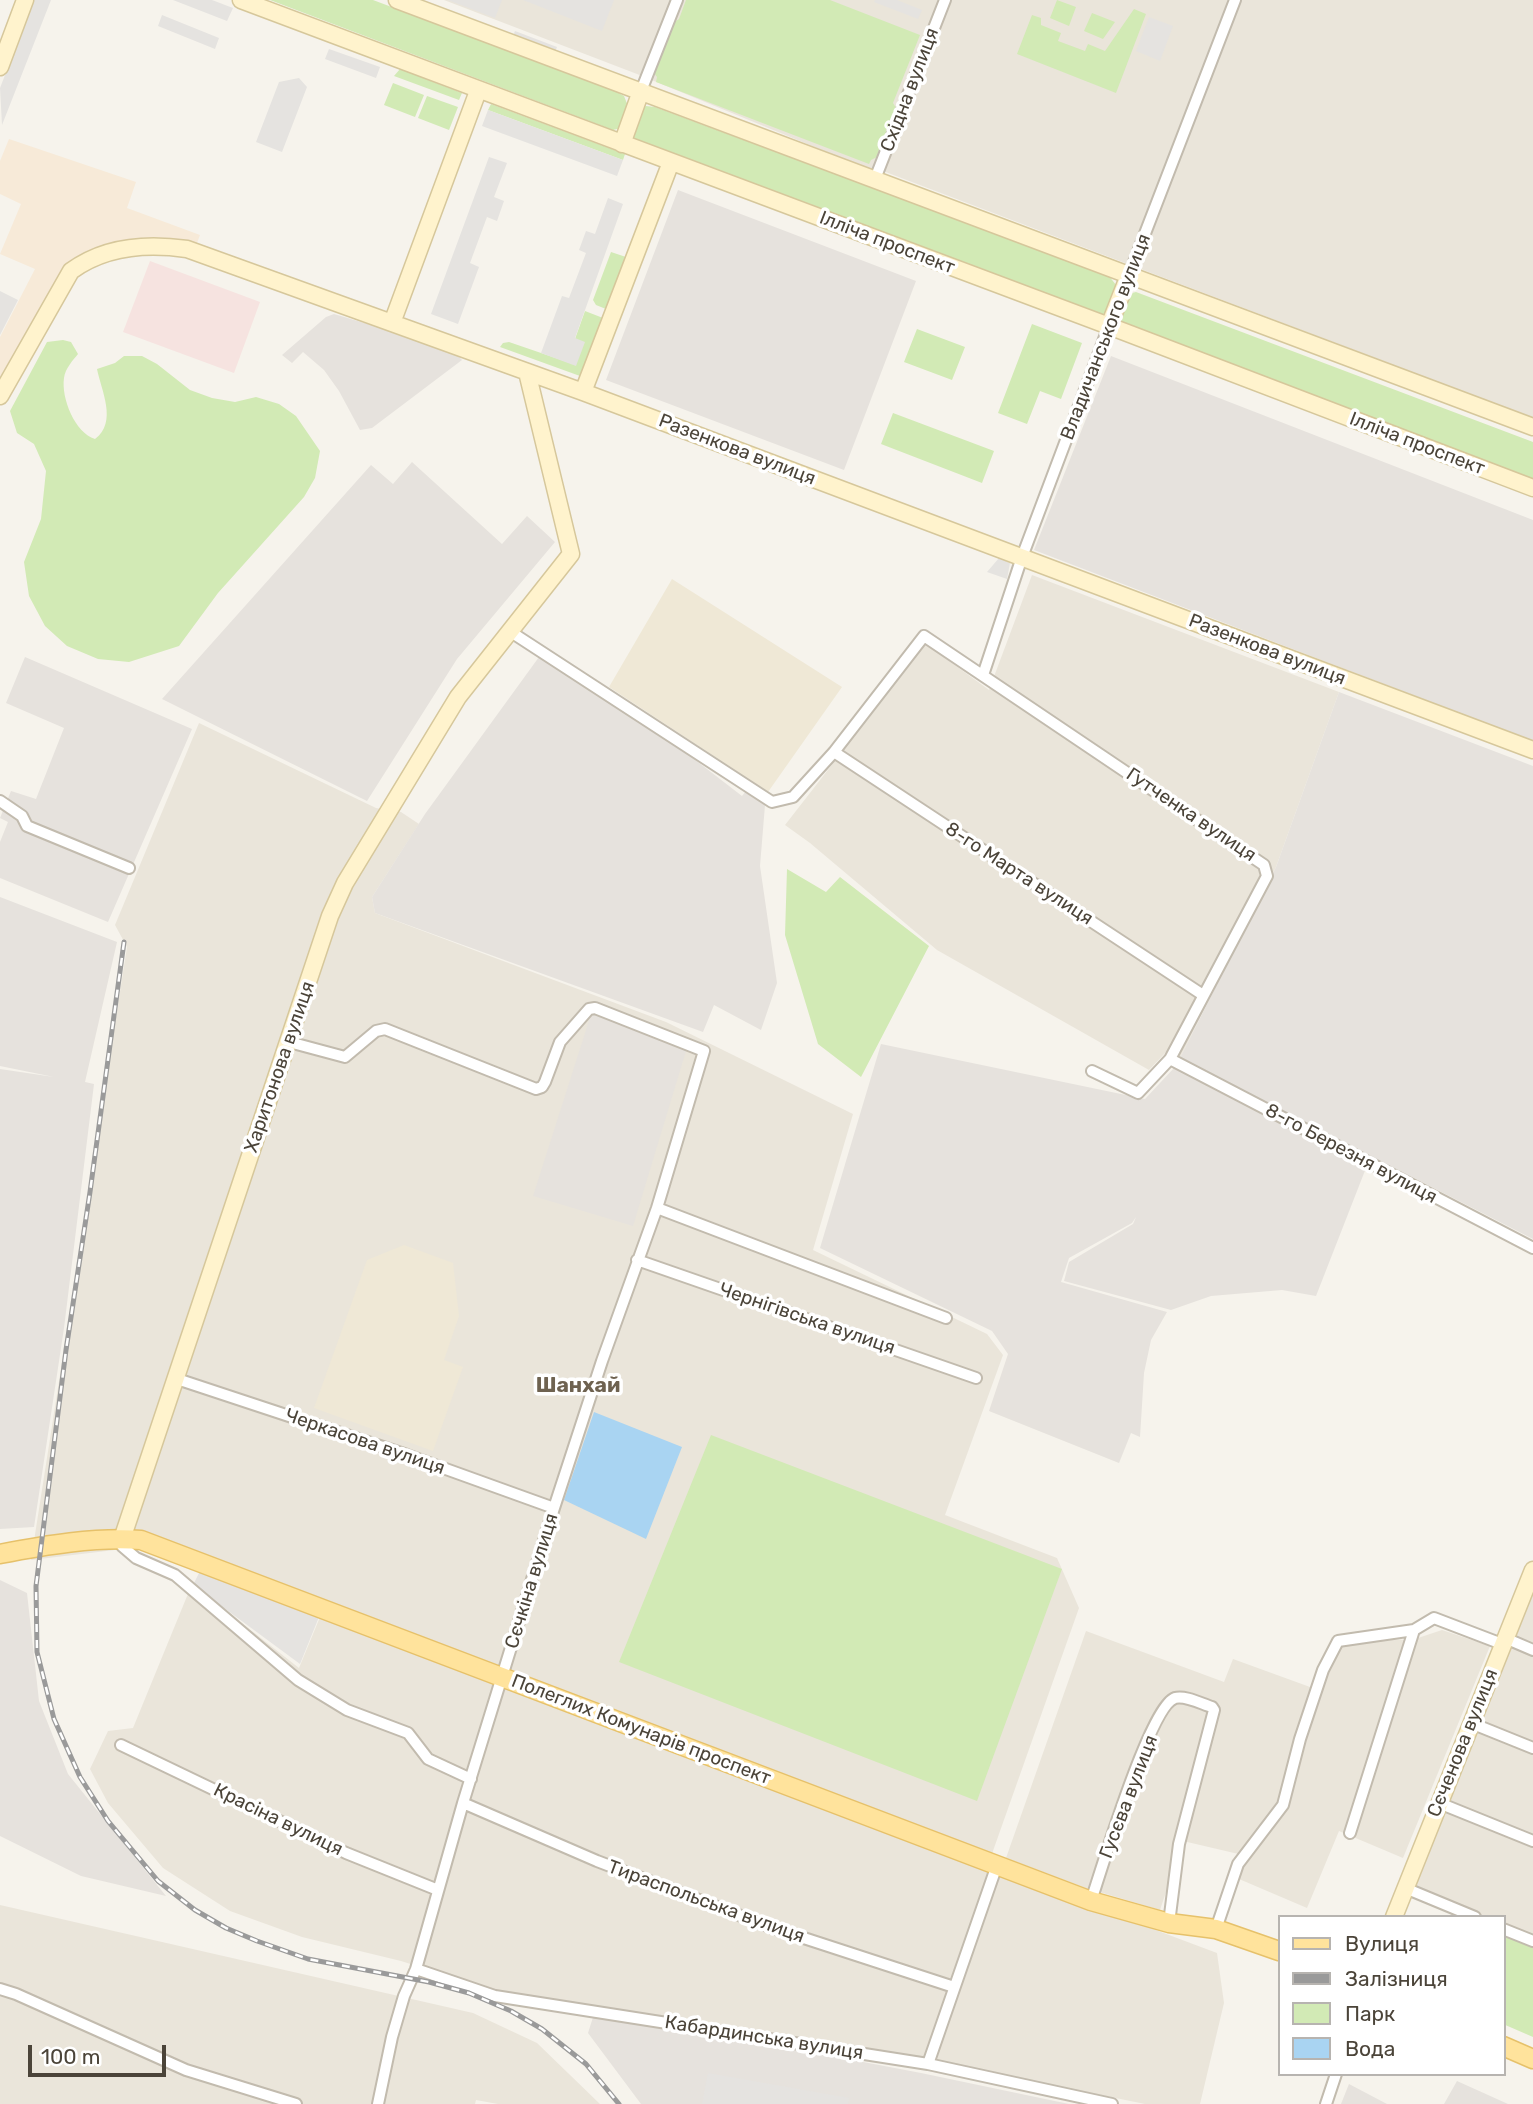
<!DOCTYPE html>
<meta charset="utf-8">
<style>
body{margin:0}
#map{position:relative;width:1533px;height:2104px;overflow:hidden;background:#f6f3ec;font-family:Rubik,sans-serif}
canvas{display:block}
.legend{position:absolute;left:1278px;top:1915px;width:228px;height:161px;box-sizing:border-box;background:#fff;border:2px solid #b7b4b0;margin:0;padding:9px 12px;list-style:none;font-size:21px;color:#4b4439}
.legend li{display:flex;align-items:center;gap:14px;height:35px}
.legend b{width:35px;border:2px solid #b7b4b0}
.scale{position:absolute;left:28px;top:2045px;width:138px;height:32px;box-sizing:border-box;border:4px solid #4b4439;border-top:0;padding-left:9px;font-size:21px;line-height:24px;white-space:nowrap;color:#4b4439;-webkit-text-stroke:5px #fff;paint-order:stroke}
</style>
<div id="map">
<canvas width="1533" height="2104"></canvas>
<ul class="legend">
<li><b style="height:9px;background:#ffe39c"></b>Вулиця</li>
<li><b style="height:9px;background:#9a9a9a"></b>Залізниця</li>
<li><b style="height:19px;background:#d2eab5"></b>Парк</li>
<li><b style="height:19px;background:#a9d4f2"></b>Вода</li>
</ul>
<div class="scale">100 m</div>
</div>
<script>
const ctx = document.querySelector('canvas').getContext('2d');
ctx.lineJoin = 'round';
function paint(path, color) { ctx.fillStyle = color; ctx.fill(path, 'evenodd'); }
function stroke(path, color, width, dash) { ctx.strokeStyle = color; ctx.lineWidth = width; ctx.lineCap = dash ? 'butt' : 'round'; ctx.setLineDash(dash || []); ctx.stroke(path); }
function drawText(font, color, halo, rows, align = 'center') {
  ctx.font = font + ' Rubik,sans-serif'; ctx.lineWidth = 7; ctx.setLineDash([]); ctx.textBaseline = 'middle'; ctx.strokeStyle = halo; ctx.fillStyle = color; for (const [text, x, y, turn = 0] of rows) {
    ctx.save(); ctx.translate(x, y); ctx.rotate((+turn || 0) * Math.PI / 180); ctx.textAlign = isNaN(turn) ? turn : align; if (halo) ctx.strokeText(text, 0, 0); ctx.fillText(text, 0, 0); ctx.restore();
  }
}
paint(new Path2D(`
 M444,0h495l-66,171 -236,-97z
 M950,0h583v418l-650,-247z
 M1032,575l307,117 -63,175 -96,191 -14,-6 -17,18 -212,-120 -127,-107 -25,-18 141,-181 63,46z
 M199,723l177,85 25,4 18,12 -47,73 3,16 291,109 187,92 -40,136 174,84 16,21 -58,160 112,43 22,50 -91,257 -848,-318 -109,13 96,-613 -12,-22z
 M192,1584l107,84 21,-51 897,336 7,50 -24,101h-55l-211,-43 -439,-70 -94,-30 -99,-24 -72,-26 -67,-43 -55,-65 -18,-34 18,-38 25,-3z
 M1533,1592v344l-30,-12v-7h-19l-72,-29z
 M1442,1630l48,16 -87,212 -64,-27 -32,77 -68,-29 8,-23 -64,-15 -23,69 -74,-22 -80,-30 80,-227 138,51 9,-23 88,32 20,-53 71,2z
 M0,1905l473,108 64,30 63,61h-102l-22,-4 -1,4h-475z`), '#eae5da');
paint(new Path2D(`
 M9,139l127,43 -9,26 73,27 -8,21 -38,-7 -70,14 -84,125v-51l35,-68 -35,-15 21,-50 -21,-10v-33z`), '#f7ead8');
paint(new Path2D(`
 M678,190l238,91 -72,189 -238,-90z
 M334,314l118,35 10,11 -90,68 -12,2 -21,-39 -15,-21 -21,-18 -11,11 -10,-8 44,-38z
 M1111,356l422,164v221l-499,-191z
 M412,462l90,82 25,-28 28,26 -98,117 -90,142 -205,-102 209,-234 22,19z
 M25,657l167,72 -84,193 -108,-44v-36l8,-20 -8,-4 11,-27 25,8 28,-71 -58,-25z
 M539,657l142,92 61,47 4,-5 19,14 -5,61 17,117 -16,47 -47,-25 -11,27 -328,-119 -3,-16 53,-83z
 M1339,692l194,74v473l-353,-181 96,-191z
 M0,897l117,45 -32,140 9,2 -30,244 -30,199 -34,2v-460l54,8 -54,-11z
 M593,1008l96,33 -56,185 -100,-30z
 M881,1044l264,55 29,-31 192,100 -50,128 -34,-6 -71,6 -40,14 -107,-29 5,-19 64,-38 3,-7 -4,6 -63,35 -8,24 106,30 -16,28 -7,33 -4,64 -9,-4 -12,30 -130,-52 19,-57 -16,-23 -172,-83z
 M0,1580l27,13 12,108 29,73 98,122 -85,-20 -81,-40z
 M595,2011l326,62 148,31h-428l-53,-71z
 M1457,2081l51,23h-64z
 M1349,2084l38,20h-46z`), '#e6e2dd');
paint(new Path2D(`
 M672,579l170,108 -74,105 -159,-105z
 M404,1245l49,18 6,53 -15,44 19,7 -30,84 -119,-43 53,-148z`), '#efe8d6');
paint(new Path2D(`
 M150,261l110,41 -26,71 -111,-41z`), '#f6e3e0');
paint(new Path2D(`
 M270,0h103l242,91 9,5 4,10 -7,22 -8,2z
 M686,0h144l90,35 -27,68 5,8c-7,16 -17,28 -21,46l-6,3 -2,4 -213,-82 1,-5 -3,-4 19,-50 6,-4z
 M1057,0l19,7 -7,19 -19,-8z
 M1134,9l12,5 -30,79 -99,-39 15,-39 9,3v7l20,8 -3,8 27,10 3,-7 17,7z
 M1092,13l23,9 -12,17 -19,-8z
 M400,69l62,24 -3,7 -65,-24z
 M393,83l31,12 -9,22 -31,-12z
 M427,96l31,11 -9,23 -31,-12z
 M491,104l134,50 -2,6 -135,-50z
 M646,106l9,1 454,169 7,9 -8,26 -6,4 -460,-173 -8,-3 -3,-7 9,-22z
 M611,252l15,5 -20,52 -10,-4 -3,-5z
 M1136,292l397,150v40l-410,-158 -5,-6 10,-24z
 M585,311l18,7 -23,58 -80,-29 3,-4 6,-1 67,23 -1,-26z
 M1032,324l50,19 -21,56 -21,-8 -13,33 -29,-11z
 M917,329l48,18 -13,33 -48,-18z
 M63,340l8,2 7,12c-5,6 -13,15 -14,24 -3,20 11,55 31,61 23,-17 6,-49 2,-70l18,-6 9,-7h18l15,8 33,26 22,8 23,4 21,-5 23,7 17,12 24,35 -5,27 -11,19 -86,96 -39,53 -50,16 -31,-3 -31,-13 -22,-20 -16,-30 -5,-34 17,-43 5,-48 -12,-27 -17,-11 -7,-22 37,-69z
 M893,413l101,38 -12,32 -101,-39z
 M787,869l39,23 14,-15 89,69 -68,131 -43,-33 -33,-109z
 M711,1435l351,134 -85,232 -358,-139z
 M1503,1933l30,12v92l-30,-13z`), '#d2eab5');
paint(new Path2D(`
 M34,0h17l-49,125 -2,-37z
 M173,0h39l21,8 -6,13z
 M448,0h54l-7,18z
 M523,0h91l-12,31z
 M875,0h22l25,10 -4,9 -44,-17z
 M162,15l57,23 -4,11 -57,-23z
 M1149,17l24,9 -13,35 -24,-10z
 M515,31l42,16 -2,5 -42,-16z
 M329,49l51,18 -4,11 -51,-19z
 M299,78l8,9 -25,65 -26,-10 23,-60z
 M488,110l135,50 -6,16 -135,-50z
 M489,157l18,6 -13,34 10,4 -7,20 -10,-4 -17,46 9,4 -21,57 -27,-10z
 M608,198l15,6 -48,134 10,4 -9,24 -35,-13 21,-57 7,2 17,-45 -7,-3 7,-19 9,3z
 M0,291l18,9 -18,35z
 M999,558l11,5 -3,16 -20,-7z
 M200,1571l119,46 -19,47 -107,-79z
 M708,2073l141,25 -1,6h-146z`), '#e5e3e0');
paint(new Path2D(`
 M594,1412l88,35 -36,92 -82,-39z`), '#a9d4f2');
const street = new Path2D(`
 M641,91l36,-91
 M875,179l70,-179
 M1129,275l106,-275
 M511,632l261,170 21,-5 41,-45 90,-116 340,229 3,11 -97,183 -32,34 -46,-22
 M983,675l39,-118 87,-231
 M834,752l369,243
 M0,801l22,15 5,10 102,42
 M289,1042l56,15 31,-26 9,-2 151,60 6,-2 3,-5 15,-40 29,-33 6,-1 109,43 -47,157 -55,153 -48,147 -91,295 -47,166 -12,27 -12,41 -14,67
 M1170,1059l363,189
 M657,1208l289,110
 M637,1260l339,118
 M174,1378l233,77 147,53
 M122,1539v7l14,12 39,17 123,105 49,30 61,23 20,26 43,20
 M1505,1638l28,12
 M1471,1723l62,25
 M121,1745l225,108 92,37
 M463,1803l134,58 173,66 184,60
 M1439,1803l94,38
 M1350,1833l64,-203
 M1405,1888l70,29
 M1091,1901c10,-30 59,-195 84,-203 10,-3 27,6 37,9l2,3 -35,134 -10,79
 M1216,1929l22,-65 45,-59 17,-66 23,-69 15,-29 76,-11 20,-12 68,26
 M1503,1929l30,12
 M416,1969l79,27 433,68 184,40
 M0,1989l16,5 170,76 110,34
 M928,2064l69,-199
 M1326,2104l10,-30`);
const secondary = new Path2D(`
 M241,0l868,326 424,162
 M397,0l1136,427
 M0,67l25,-67
 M622,144l19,-53
 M392,323l86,-232
 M1109,326l20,-51
 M583,392l88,-230
 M0,396l71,-125c34,-25 75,-28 116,-22l396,143 950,358
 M122,1539l208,-623 15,-33 113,-186 113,-143 -44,-182
 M1394,1917l139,-347`);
const primary = new Path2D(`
 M0,1554c46,-9 94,-17 141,-14l950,361 78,22 47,6 63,22
 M1503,2046l30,13`);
stroke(street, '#c2bbae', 14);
stroke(secondary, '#d6c79b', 19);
stroke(primary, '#e6c16a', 21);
stroke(street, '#fff', 10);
stroke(secondary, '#fff3cd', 16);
stroke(primary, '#ffe39c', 18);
const rail = new Path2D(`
 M124,942l-34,250 -24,158 -30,236 1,66 17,67 26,58 28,44 50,60 37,29 31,18 31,13 51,18 121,23 40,11 42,18 31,18 44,35 33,40`);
stroke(rail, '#9a9a9a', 5);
stroke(rail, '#fff', 2.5, [8]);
drawText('19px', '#4b4439', '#fff', [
 ["Східна вулиця",910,90,-69],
 ["Ілліча проспект",887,243,21],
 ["Владичанського вулиця",1106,337,-69],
 ["Ілліча проспект",1417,444,21],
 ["Разенкова вулиця",737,450,21],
 ["Разенкова вулиця",1267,650,21],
 ["Гутченка вулиця",1191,815,34],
 ["8-го Марта вулиця",1019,874,33],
 ["Харитонова вулиця",280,1067,-71],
 ["8-го Березня вулиця",1351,1154,28],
 ["Чернігівська вулиця",807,1319,19],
 ["Черкасова вулиця",365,1442,19],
 ["Сєчкіна вулиця",532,1581,-73],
 ["Полеглих Комунарів проспект",641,1730,21],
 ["Сєченова вулиця",1463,1743,-68],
 ["Гусєва вулиця",1129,1797,-69],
 ["Красіна вулиця",278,1820,26],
 ["Тираспольська вулиця",706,1902,20],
 ["Кабардинська вулиця",764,2038,9]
]);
drawText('bold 21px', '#6e6250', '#fff', [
 ["Шанхай",578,1386]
]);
</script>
